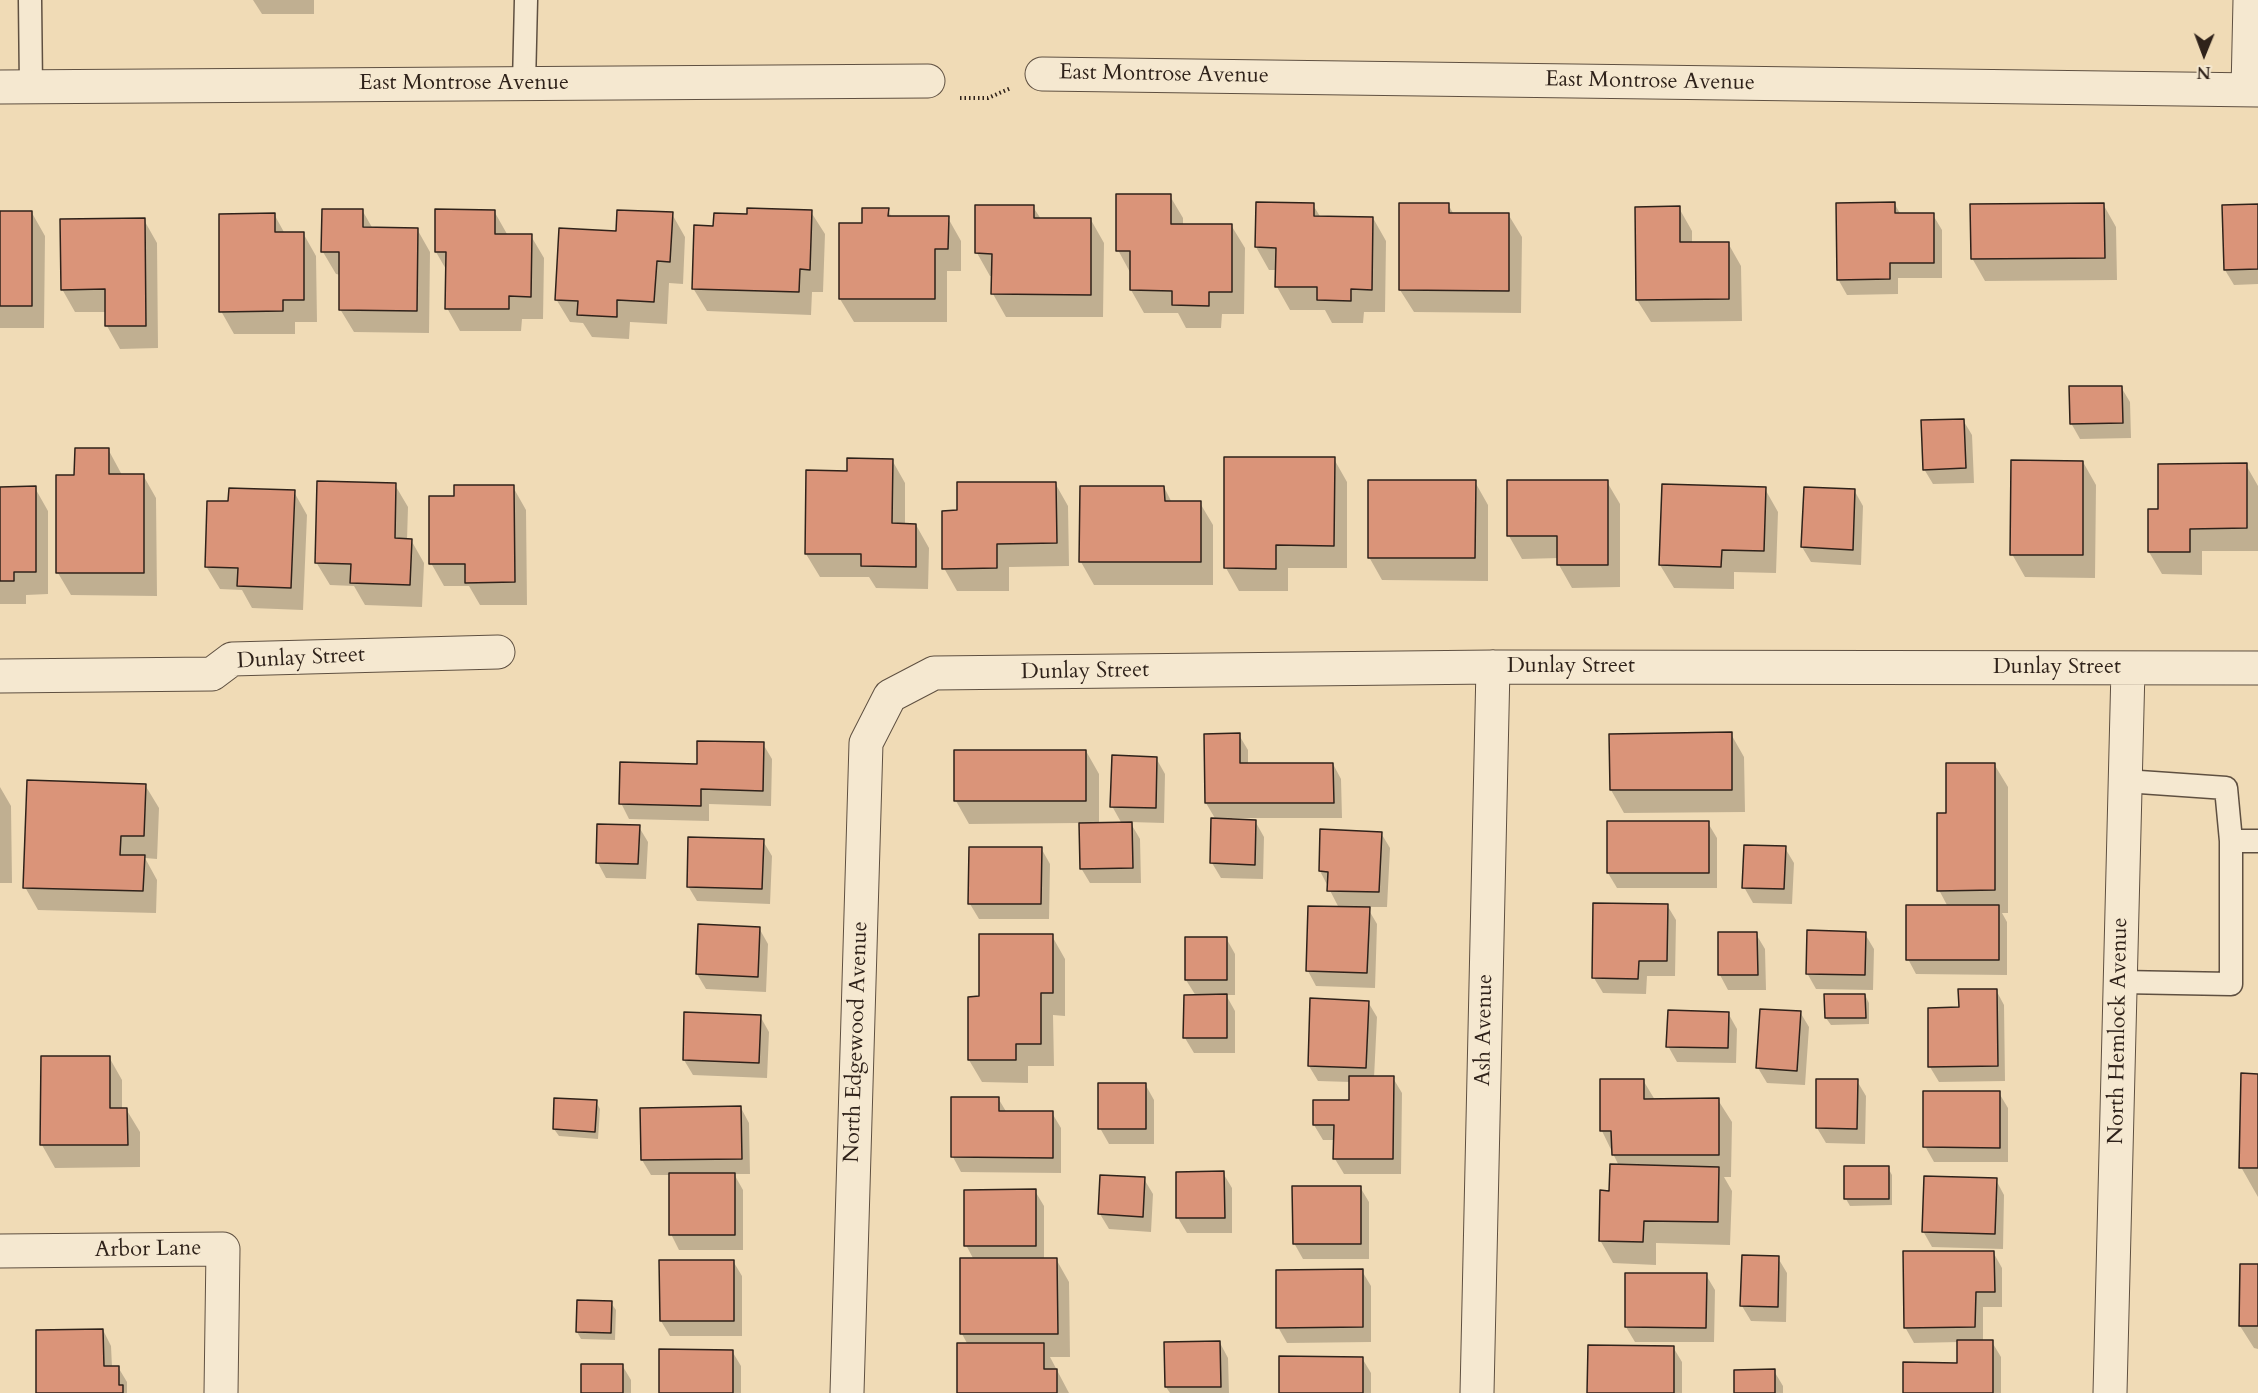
<!DOCTYPE html>
<style>
body{margin:0}
#map{position:relative;width:2258px;height:1393px;overflow:hidden;background:#f0dbb6;font-family:Cardo,serif}
canvas{display:block}
.north{position:absolute;left:2174px;top:24px;width:60px;height:60px;-webkit-text-stroke:4px #f5e8d0;paint-order:stroke;rotate:181deg;font-size:16px;font-weight:700;line-height:24px;text-align:center;color:#2f221a}
.north::after{content:'';display:block;margin:auto;width:21px;height:27px;background:#2f221a;clip-path:polygon(50% 0,100% 100%,50% 72%,0 100%)}
</style>
<div id="map">
<canvas width="2258" height="1393"></canvas>
<div class="north">N</div>
</div>
<script>
const ctx = document.querySelector('canvas').getContext('2d');
ctx.lineJoin = 'round';
function paint(path, color) { ctx.fillStyle = color; ctx.fill(path, 'evenodd'); }
function stroke(path, color, width, dash) { ctx.strokeStyle = color; ctx.lineWidth = width; ctx.lineCap = dash ? 'butt' : 'round'; ctx.setLineDash(dash || []); ctx.stroke(path); }
function drawText(font, color, halo, rows, align = 'center') {
  ctx.font = font + ' Cardo,serif'; ctx.lineWidth = 5; ctx.setLineDash([]); ctx.textBaseline = 'middle'; ctx.strokeStyle = halo; ctx.fillStyle = color; for (const [text, x, y, turn = 0] of rows) {
    ctx.save(); ctx.translate(x, y); ctx.rotate((+turn || 0) * Math.PI / 180); ctx.textAlign = isNaN(turn) ? turn : align; if (halo) ctx.strokeText(text, 0, 0); ctx.fillText(text, 0, 0); ctx.restore();
  }
}
paint(new Path2D(`
 M253,0h61v14h-52z
 M1170,196l13,22v8l48,-1 14,23 -1,66h-22l-1,14h-35l-8,-15h-34l-13,-23v-16l-13,-24z
 M1894,203l7,12h32l9,15v48h-44v16l-51,1 -9,-16z
 M1448,204l6,11 54,-1 14,23 -1,76 -107,-1 -14,-22z
 M2103,204l13,23 1,53 -132,1 -13,-23z
 M1313,205l8,13h52l13,23 -1,71h-21l-1,11h-31l-7,-13h-35l-13,-23v-17h-8l-13,-23z
 M2258,206v78l-24,1 -9,-15z
 M1033,207l8,12 50,1 13,23 -1,74h-97l-13,-23v-18h-3l-13,-23z
 M1679,208l13,23v12h36l13,23 1,55 -91,1 -14,-22z
 M362,210l11,19h44l13,23 -1,81 -75,-1 -14,-23 1,-34 -5,-1 -13,-22z
 M888,210l4,8h56l13,23v30h-14v51h-93l-14,-23v-74h23z
 M494,211l13,23 24,2 13,22 -1,61h-21l-1,12h-61l-13,-23v-37l-11,-19z
 M811,212l14,22 -2,58h-11l-1,23 -104,-4 -14,-23 22,-61 33,-11z
 M0,213h32l13,23 -1,92h-44z
 M274,214l11,20 18,-1 13,23 1,66h-22v12h-61l-13,-23z
 M672,214l13,23 -2,47 -14,-1 -2,41 -37,-2 -1,17 -37,-2 -9,-14 -13,-1 -14,-23 61,-66z
 M144,220l13,23 1,105 -38,1 -13,-23v-14h-32l-13,-23z
 M2121,387l9,15 1,36 -51,1 -9,-16z
 M1963,420l9,15 2,48 -41,1 -9,-15z
 M108,449l14,26h21l13,23 1,98 -86,-1 -13,-22 18,-96z
 M1226,459h108l13,23v86h-59v23h-49l-13,-23z
 M892,460l13,23v42h11l13,23 -1,41 -52,-1 -7,-11h-49l-14,-23 42,-82z
 M2083,462l13,23 -1,93 -70,-1 -13,-23z
 M2246,465l12,21v65h-56v24l-40,-1 -13,-22 10,-42z
 M1475,482l13,23v76l-106,-1 -13,-23z
 M1509,482h98l13,22v83l-48,1 -13,-23v-7l-37,1 -13,-23z
 M1055,483l13,23 1,60 -60,1v24h-52l-13,-23 15,-56z
 M395,485l13,22 -1,33h4l13,23 -2,44 -57,-2 -11,-19 -24,-1 -14,-23z
 M513,487l13,23 1,95h-47l-11,-19h-25l-13,-23z
 M1164,487l8,16h28l13,22v60h-119l-13,-23z
 M0,488h35l13,23v83l-22,1v9h-26z
 M1765,489l13,23 -2,61 -42,-1v17l-60,-1 -14,-23z
 M1854,490l9,16 -2,59 -50,-3 -9,-15z
 M294,492l13,23 -4,95 -51,-2 -10,-18 -22,-1 -14,-23z
 M1731,734l13,23 1,55 -121,1 -13,-23z
 M1239,735l9,15v14h85l8,15 1,39h-110v3h23l9,16 -1,42 -42,-1 -9,-15 4,-43 -10,-17z
 M763,744l9,15 -1,47 -62,-2v17l-80,-2 -8,-16 77,-38z
 M1086,751l13,23v50h23l-10,-18 44,-48 9,16 -1,49 -34,-1 10,17 1,44h-51l-9,-15 -1,-45 -111,1 -13,-23z
 M1994,764l14,23v126h-6l5,9v53l-91,-1 -8,-15 40,-52 -9,-17 9,-76z
 M145,785l14,23 -2,51 -12,-1 12,22 -1,33 -118,-3 -13,-23z
 M0,787l11,19 1,77h-12z
 M1708,823l9,15v50h-100l-9,-15z
 M639,827l9,15 -2,37 -40,-1 -8,-15z
 M1381,833l9,15 -3,59h-20l10,17 -2,64 -59,-2 -8,-15 31,-63 -19,-37z
 M763,841l9,15 -2,48 -73,-3 -9,-15z
 M1041,848l9,16 -1,55h-70l-9,-15z
 M1785,848l9,15 -2,41 -39,-1 -9,-16z
 M1667,905l9,15 -1,56h-28l-1,18 -43,-1 -9,-15z
 M759,928l9,16 -2,48 -60,-3 -9,-15z
 M1719,934h37l9,15 1,41h-38l-8,-15z
 M1865,934l9,15 -1,41 -57,-1 -9,-16z
 M1052,936l13,23v57l-12,-1 1,51h-26v17l-46,-1 -13,-22 11,-62z
 M1226,938l9,16v41h-9l9,16v42h-41l-9,-15 11,-42 -10,-16z
 M1996,990l8,15 1,76 -66,1 -9,-15 30,-58z
 M1865,995l4,8v21l-38,1 -5,-7z
 M1368,1002l9,15 -3,61h19l9,15 -1,81h-57l-9,-15v-19h-12l-9,-15 36,-23 1,-20 -33,-1 -9,-15z
 M1800,1012l9,15 -4,58 -38,-2 -9,-15z
 M1728,1013l9,16 -1,34 -59,-1 -9,-16z
 M760,1016l9,16 -2,46 -74,-3 -9,-15z
 M109,1057l13,23v29h4l14,23v35l-85,1 -13,-23z
 M2258,1075v122l-17,-30z
 M1643,1080l12,20h63l14,22 -1,55h-7l8,14 -2,54 -74,-2v22l-43,-2 -13,-23 19,-74 -17,-35z
 M1857,1081l9,15 -1,48 -39,-1 -9,-15z
 M1145,1084l9,16v44h-45l-9,-16z
 M1999,1093l9,15v54h-74l-9,-16z
 M998,1098l9,15h45l9,15v45l-100,-1 -8,-15z
 M596,1102l4,7 -2,30 -39,-3 -5,-7z
 M741,1108l8,15 1,51h-16l9,16v60h-64l-8,-16 -1,-59h-19l-9,-15z
 M1888,1168l4,7v30l-42,1 -4,-7z
 M1223,1173l9,15v45h-45l-9,-15z
 M1144,1179l9,15 -2,38 -42,-3 -9,-15z
 M1996,1180l8,15 -1,54 -71,-2 -9,-16z
 M1360,1187l9,15v57h-66l-9,-16z
 M1035,1191l9,15v53h12l13,23 1,75h-20l19,36h-111l10,-48 -6,-11 12,-74 -8,-15z
 M1993,1252l9,16v39h-19v35h9l9,15v36h-96l54,-29v-22l-45,1 -9,-16z
 M1744,1256l34,2 9,15 -1,49 -35,-1 -9,-15z
 M733,1261l9,15v60h-72l-9,-15v-59z
 M2258,1266v83l-4,-1 -14,-22z
 M1362,1271l9,15v56l-84,1 -9,-16z
 M1706,1275l9,15 -1,52h-79l-9,-15z
 M611,1303l5,7 -1,30 -34,-1 -4,-7z
 M103,1330l8,16 1,21h6l9,15v11h-89z
 M1220,1343l8,15 1,35h-59l-4,-6z
 M1673,1347l9,15v31h-94z
 M732,1351l9,15v27h-81z
 M1362,1358l9,15v20h-91z
 M622,1365l9,15v13h-49z
 M1774,1371l9,15v7h-48z`), '#0003');
const building = new Path2D(`
 M1116,194h55v30h61v68h-23v14l-37,-1v-14l-42,-1v-39h-14z
 M1256,202l58,1v13l59,1 -1,73 -21,-1v12l-34,-1v-13h-42l1,-39 -21,-1z
 M1895,202v11h39v50h-44v16l-53,1 -1,-77z
 M1399,203h50v10h60v78l-110,-1z
 M2104,203l1,55 -134,1 -1,-55z
 M2258,204v65l-34,1 -2,-65z
 M975,205h59v13h57v77l-100,-1 1,-40 -17,-1z
 M1680,206v36h49v57l-93,1 -1,-93z
 M747,208l65,2 -2,60 -10,-1 -1,23 -107,-3 2,-64 19,1 1,-13 33,1z
 M862,208h27l-1,8h61l-1,33h-13v50h-96v-76h23z
 M322,209h41v18l55,1 -1,83 -78,-1v-58h-18z
 M435,209l60,1v24h37l-1,63 -22,-1v13h-64l1,-57h-11z
 M617,210l56,2 -3,50 -13,-1 -3,41 -37,-2v17l-40,-2 1,-14 -23,-1 4,-72 57,3z
 M0,211h32v95h-32z
 M275,213v19h29v68h-21v11l-64,1v-98z
 M145,218l1,108h-41v-37l-44,1 -1,-71z
 M2069,386h53l1,37 -53,1z
 M1964,419l2,49 -43,2 -2,-50z
 M75,448h34v26h35v99h-88v-98h18z
 M1224,457h111l-1,89 -58,-1v24l-52,-1z
 M847,458l46,1 -1,64 24,1v43l-55,-1v-12h-56l1,-84 41,1z
 M2011,460l72,1v94h-73z
 M2247,463v65l-57,1v23h-42v-43h10v-45z
 M1368,480h108l-1,78h-107z
 M1507,480h101v85h-51v-29h-50z
 M317,481l79,2 -1,55 17,1 -2,46 -60,-2 1,-19 -36,-1z
 M957,482h99l1,61 -60,1v24l-55,1v-58l15,-1z
 M1662,484l104,3 -2,64 -42,-1 -1,17 -62,-2z
 M454,485h60l1,97 -50,1v-19h-36v-68h25z
 M36,486v86h-22v9h-14v-94z
 M1080,486h84l1,15h36v61h-122z
 M1804,487l51,2 -2,61 -52,-3z
 M229,488l66,2 -4,98 -54,-2 1,-18 -33,-1 2,-66h21z
 M1732,732v58h-122l-1,-56z
 M1240,733v30h93l1,40h-129l-1,-69z
 M697,741l67,1 -1,49 -62,-2v17l-82,-2 1,-42 77,2z
 M954,750h132v51h-132z
 M1112,755l45,2 -1,51 -46,-1z
 M1946,763h49v127l-58,1v-78h9z
 M27,780l119,4 -2,52h-23l-1,19h25l-2,36 -120,-3z
 M1211,818l45,2 -1,45 -45,-2z
 M1607,821h102v52h-102z
 M1132,822l1,46 -53,1 -1,-46z
 M597,824l43,1 -2,39 -42,-1z
 M1320,829l62,3 -3,60 -52,-1 1,-19 -9,-1z
 M688,837l76,2 -2,50 -75,-2z
 M1744,845l42,1 -2,43 -42,-1z
 M969,847h73l-1,57h-73z
 M1593,903l75,1 -1,57h-28l-1,18 -46,-1z
 M1906,905h93v55h-93z
 M1308,906l62,1 -3,66 -61,-2z
 M698,924l62,3 -2,50 -62,-3z
 M1807,930l59,2 -1,43 -59,-1z
 M1718,932h39l1,43h-40z
 M979,934h74v59h-12v51h-25v16h-48v-63l11,-1z
 M1185,937h42v43h-42z
 M1958,989h39l1,77 -70,1v-59l31,-1z
 M1227,994v44h-44l1,-43z
 M1824,994h41l1,24h-41z
 M1310,998l59,3 -3,67 -58,-2z
 M1760,1009l41,2 -4,60 -41,-3z
 M1668,1010l61,2 -1,36 -62,-1z
 M684,1012l77,3 -2,48 -76,-3z
 M41,1056h69v52h17l1,37h-88z
 M2241,1073l17,1v94h-19z
 M1349,1076h45l-1,83h-60l1,-34h-21v-25h36z
 M1600,1079h44v20l75,-1v57h-107l-1,-24h-11z
 M1816,1079h42l-1,50 -41,-1z
 M1098,1083h48v46h-48z
 M1923,1091h77v57l-77,-1z
 M951,1097h48v14h54v47l-102,-1z
 M554,1098l43,2 -2,32 -42,-3z
 M741,1106l1,53 -101,1 -1,-52z
 M1610,1164l109,3 -1,55 -74,-1 -1,21 -44,-1 1,-51 9,1z
 M1844,1166h45v33h-45z
 M1224,1171l1,47h-49v-46z
 M669,1173h66v62h-66z
 M1100,1175l45,2 -2,40 -45,-3z
 M1924,1176l73,2 -2,56 -73,-2z
 M1292,1186h69v58h-68z
 M1036,1189v57h-72v-56z
 M1903,1251h91l1,41h-19l-1,35 -71,1z
 M1742,1255l37,1 -1,51 -38,-1z
 M960,1258h97l1,76h-98z
 M659,1260h75v61h-74z
 M2240,1264h18v62h-19z
 M1363,1269v58l-87,1v-58z
 M1625,1273h82l-1,55 -81,-1z
 M577,1300l35,1 -1,32 -35,-1z
 M103,1329l1,37h15v19h4v8h-87v-63z
 M1957,1340h36v53h-90v-31l54,1z
 M1220,1341l1,46h-56l-1,-45z
 M957,1343h87v26h13v24h-100z
 M1588,1345l86,1v47h-87z
 M659,1349l74,1v43h-74z
 M1279,1356l84,1v36h-84z
 M581,1364h42v29h-42z
 M1775,1369v24h-41v-23z`);
paint(building, '#da9479');
stroke(building, '#2f221a', 1.5);
const lane = new Path2D(`
 M30,0l1,87
 M524,84l2,-84
 M2125,781l101,7 5,53
 M2121,982l110,2v-143h27`);
const street = new Path2D(`
 M1042,74l1216,16
 M0,87l928,-6
 M2248,90l2,-90
 M0,676l212,-2 20,-15 266,-7
 M0,1251l223,-2 -2,144
 M847,1393l19,-650 24,-47 44,-23 559,-6 765,1
 M1477,1393l16,-726
 M2110,1393l18,-724`);
stroke(lane, '#5f5041', 25);
stroke(street, '#5f5041', 35);
stroke(new Path2D(`
 M960,98h28l23,-10`), '#2f221a', 4, [1.5, 3]);
stroke(lane, '#f5e8d0', 22);
stroke(street, '#f5e8d0', 33);
drawText('22px', '#2f221a', '#f5e8d0', [
 ["East Montrose Avenue",1164,75,1],
 ["East Montrose Avenue",1650,82,1],
 ["East Montrose Avenue",464,84],
 ["Dunlay Street",301,659,-3],
 ["Dunlay Street",1571,667],
 ["Dunlay Street",2057,668],
 ["Dunlay Street",1085,672,-1],
 ["Ash Avenue",1485,1030,-89],
 ["North Hemlock Avenue",2119,1031,-89],
 ["North Edgewood Avenue",857,1042,-88],
 ["Arbor Lane",148,1250,-1]
]);
</script>
